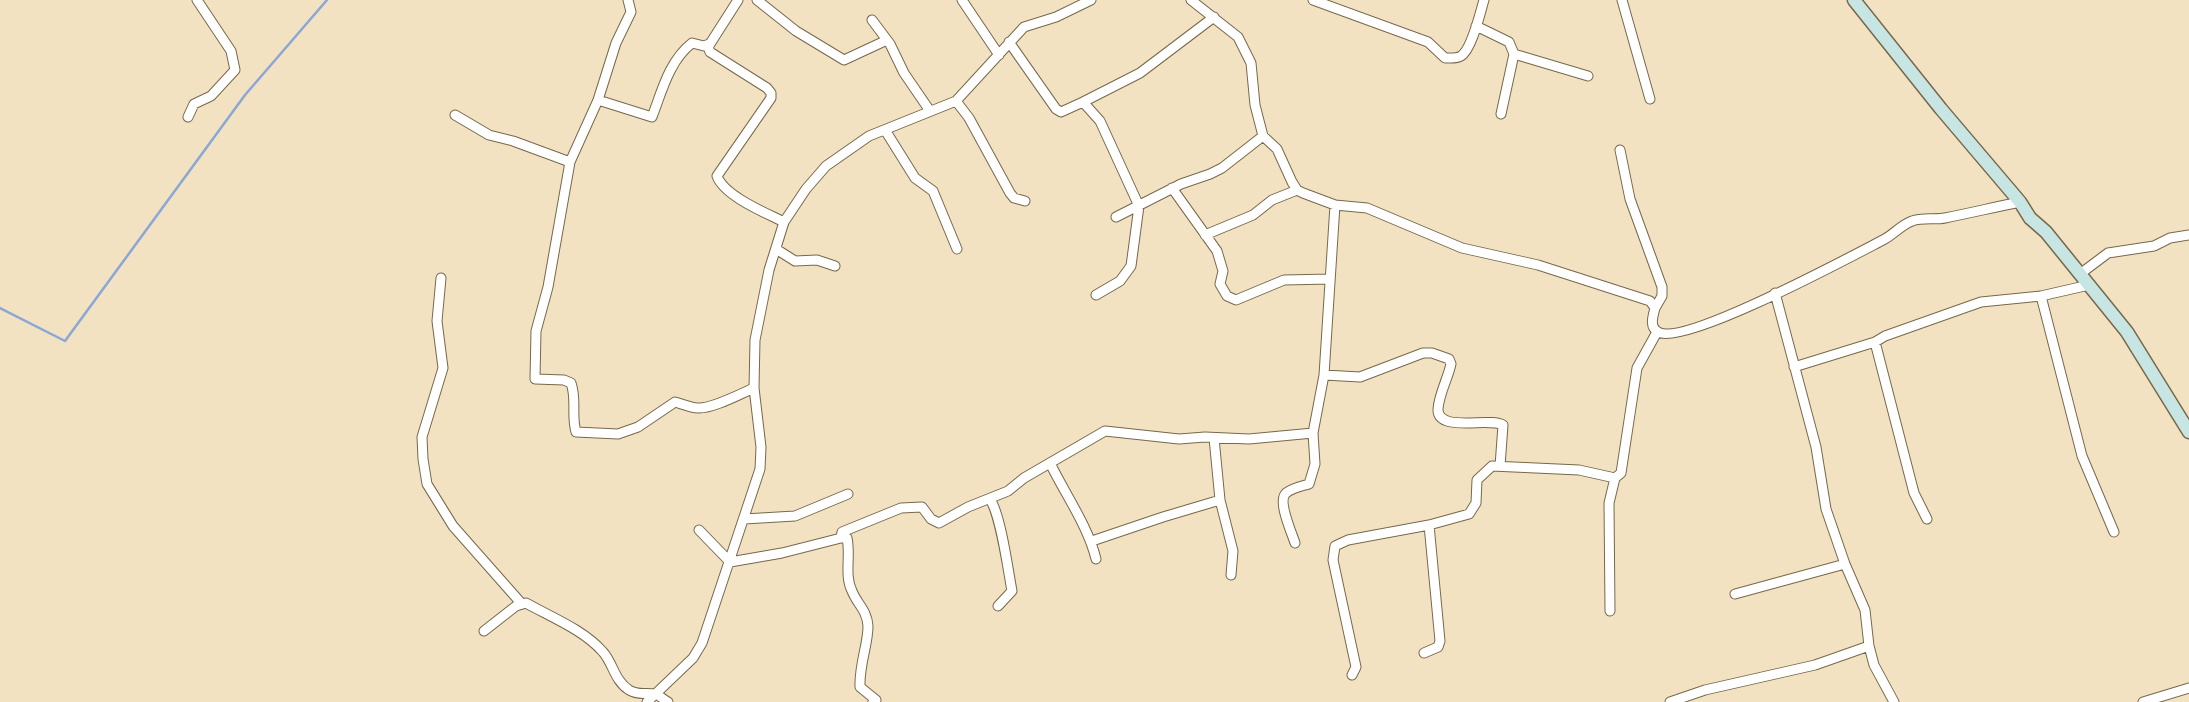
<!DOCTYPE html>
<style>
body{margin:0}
canvas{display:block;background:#f3e2c2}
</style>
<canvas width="2189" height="702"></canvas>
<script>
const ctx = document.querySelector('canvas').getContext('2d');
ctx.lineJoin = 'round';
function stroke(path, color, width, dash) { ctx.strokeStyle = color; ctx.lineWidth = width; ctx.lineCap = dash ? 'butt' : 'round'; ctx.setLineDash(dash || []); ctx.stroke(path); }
stroke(new Path2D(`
 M0,308l65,33 180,-246 82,-95`), '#8aa7d5', 2.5);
const minor = new Path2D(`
 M628,0l3,12 -15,31 -18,57 -28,62 -22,125 -12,44 -1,48 29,1 7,3c6,17 0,32 5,49l42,2 20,-7 37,-25c7,2 16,6 23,6 14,1 42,-14 56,-20
 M738,0l-30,47 2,5 57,36 4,5v5l-54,78c7,20 49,37 67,46
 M757,0l39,31 48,29 43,-20
 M962,0l37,55
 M1313,0l115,42 17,16c6,0 11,1 16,-2 11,-7 19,-43 23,-56
 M1622,0l28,99
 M872,20l18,24 14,29 26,38
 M1476,26l33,16 5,12 -13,60
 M1009,42l47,67 5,3 22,-10
 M1514,54l74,22
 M598,100l54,17c10,-26 17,-56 40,-74l12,3 5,-2
 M956,101l13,17 41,75 4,5 11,3
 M455,115l34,20 24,6 57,21
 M188,117l6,-13 17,-8 24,-26 -4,-19 -34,-51
 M885,130l30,48 18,13 24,58
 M1263,136l14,13 15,33 5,8 6,3 32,12 32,3 95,40 76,17 112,36 5,7c-2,8 -6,19 3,24 25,15 194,-76 225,-92 10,-5 18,-15 29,-19 10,-4 23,-1 33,-3 25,-5 50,-11 75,-16
 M1620,150l10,49 32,88v9l-7,12
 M1172,188l45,63 6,20 -3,13 7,12 9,4 48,-20 46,-1
 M1116,217l65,-33 29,-10 12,-6 41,-32 -8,-31 -4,-42 -13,-26 -47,-37
 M1205,235l48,-20 19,-15 25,-10
 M776,249l19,12 22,-1 18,6
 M2080,274l28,-21 46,-7 16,-8 19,-3
 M441,278l-4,43 6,47 -21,69 1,22 4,25 26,42 68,77
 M1096,295l24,-14 11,-15 8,-60 -39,-85 -17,-19 57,-29 74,-56
 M2041,296l41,160 32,76
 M1875,342l39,151 13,26
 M1794,367l81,-25 10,-6 96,-34 60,-6 48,-11
 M1324,375l36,2 63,-24h9l17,6 2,5c-3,14 -12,30 -13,45 -1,24 51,8 65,16l-3,41
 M1214,438l6,62 13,51 -2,24
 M1050,463c15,31 38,63 46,96
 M990,499c11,17 18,71 22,92l-14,15
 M744,519l51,-3 53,-22
 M699,530l31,32 52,-9 59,-15
 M1092,541l71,-24 57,-17
 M1295,543c-3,-10 -18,-42 -9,-50 6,-5 16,-7 23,-9l6,-20 -2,-31 11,-58 11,-170
 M1735,594l110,-30
 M1610,611l-1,-108 6,-25
 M484,631l32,-25 10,-3c25,14 58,27 77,49 10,11 11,28 26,38 10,6 16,2 26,4 4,1 9,6 13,8
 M1869,646l5,19 20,37
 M1424,653l14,-6 2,-6 -11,-116
 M1352,675l4,-8 -23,-107 2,-14 13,-6 81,-15 40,-11 7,-11 1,-23 15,-14 87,4 36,8 6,-5 16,-105 20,-36
 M647,702l46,-44 9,-15 58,-174 1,-22 -7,-59 1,-48 14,-70 15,-48 22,-33 20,-23 43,-30 87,-35 68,-74 32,-10 35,-17
 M873,702l3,-2 -16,-13c-1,-22 8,-42 8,-61 -1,-16 -11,-22 -16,-35 -8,-16 -1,-35 -5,-53h-6l1,-6 59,-24 21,-1 9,12 8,4 29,-16 40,-16 16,-13 81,-47 74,8 26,-2 44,2 64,-6
 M1670,702l35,-12 110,-25 54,-19 -4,-36 -20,-46 -19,-55 -10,-62 -41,-154
 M2143,702l46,-14`);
const secondary = new Path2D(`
 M1854,0l87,109 79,93 10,16 16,14 81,100 62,100`);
stroke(minor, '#77684b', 11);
stroke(secondary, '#77684b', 15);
stroke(minor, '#fff', 9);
stroke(secondary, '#c7e6e3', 12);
</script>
